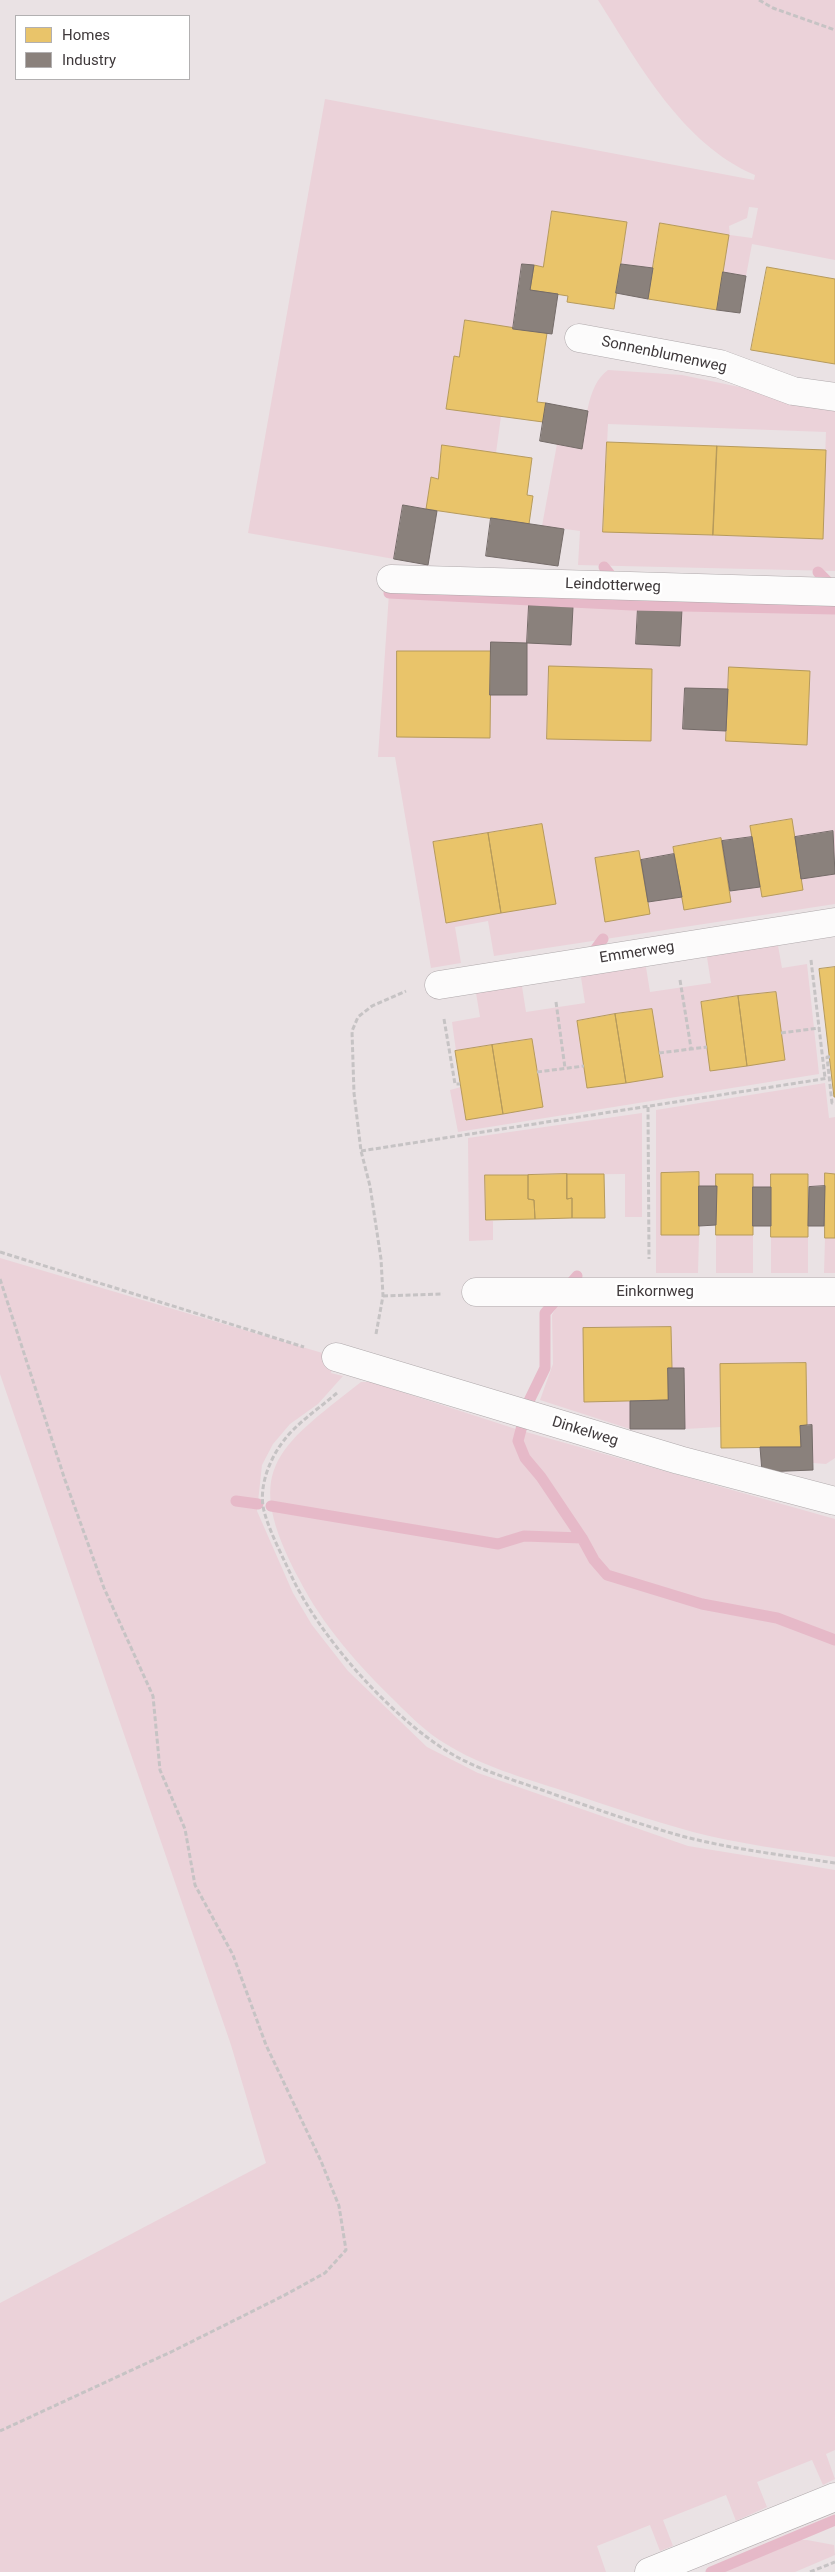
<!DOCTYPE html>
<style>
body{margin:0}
#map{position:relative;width:835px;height:2572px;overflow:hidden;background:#eae2e4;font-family:Roboto,sans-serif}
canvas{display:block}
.legend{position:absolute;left:15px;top:15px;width:175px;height:65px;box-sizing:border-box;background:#fff;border:1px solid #b2b0b1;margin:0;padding:6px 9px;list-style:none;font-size:15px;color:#3f393b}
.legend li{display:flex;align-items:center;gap:10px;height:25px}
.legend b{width:25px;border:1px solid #b2b0b1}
</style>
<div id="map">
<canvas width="835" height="2572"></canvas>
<ul class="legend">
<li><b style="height:14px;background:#e9c46a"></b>Homes</li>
<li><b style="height:14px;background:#8a817c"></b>Industry</li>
</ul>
</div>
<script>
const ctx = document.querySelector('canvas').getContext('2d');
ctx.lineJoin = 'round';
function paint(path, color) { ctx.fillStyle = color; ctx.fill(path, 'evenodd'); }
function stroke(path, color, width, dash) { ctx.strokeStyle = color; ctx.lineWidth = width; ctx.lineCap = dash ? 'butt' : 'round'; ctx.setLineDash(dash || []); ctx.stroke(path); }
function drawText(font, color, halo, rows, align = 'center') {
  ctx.font = font + ' Roboto,sans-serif'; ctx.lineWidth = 5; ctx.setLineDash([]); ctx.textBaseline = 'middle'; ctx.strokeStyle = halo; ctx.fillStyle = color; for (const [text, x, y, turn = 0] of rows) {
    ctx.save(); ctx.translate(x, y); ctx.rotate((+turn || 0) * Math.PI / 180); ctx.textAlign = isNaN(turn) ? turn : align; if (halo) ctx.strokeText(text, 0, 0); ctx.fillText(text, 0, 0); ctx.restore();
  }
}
paint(new Path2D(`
 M598,0h237v260l-83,-16 -6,32 -23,-4 6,-37 -68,-12 -8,45 -32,-4 6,-42 -75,-11 -9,56 -21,-3 -9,65 -48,-9 -6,37 -5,-1 -8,52 55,8 -5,37 -54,-7 -4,33 -7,-1 -5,31 -23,-4 -9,54 -146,-26 77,-434 429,81 1,-5c-73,-31 -116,-111 -157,-175zM749,207l9,1 -6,30 -22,-3 -1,-9 18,-8z
 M608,370l74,5 153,32v164l-257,-6 2,-34 -38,-5 15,-82 25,5c4,-25 4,-63 26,-79zM608,424l218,8 -4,107 -219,-8z
 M389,593l243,12 203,4v295l-341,52 -6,-35 -33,6 6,36 -30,5 -36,-211h-17z
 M777,940l5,28 25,-4 12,110 -361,58 -8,-42 11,-3 -9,-65 28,-5 -5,-30 46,-7 5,32 59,-9 -5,-32 65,-10 5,31 61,-9 -5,-32z
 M825,1083l4,35 6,-1v57h-10v12l-16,1 -1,-13h-37v13h-18v-13h-36v12h-18l-1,-13h-36l-1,62h38l-1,38h-42v-163z
 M642,1113v104h-17v-43l-139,1v45l7,1v19l-24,1 -1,-103z
 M716,1235h37v38h-37z
 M771,1237h37v36h-37z
 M825,1238h10v35h-11z
 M0,1258l336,99 -5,16 12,3 -25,28 -28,20 -17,20 -11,21 -5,46 36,82 19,32 36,46 79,76 51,26 210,73 147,24v580l-9,4 9,25 -12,6 -11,-25 -55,22 10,25 -31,14 -10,-26 -63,25 10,26 -13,5 -10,-26 -53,21 9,26h-606v-269l266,-140 -35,-118 -231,-671z
 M562,1304l273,1v153l-9,6 -13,-1 -1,-38h-5l-1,-62 -86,1 1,63 -36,2 -1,-61h-12l-1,-41 -87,74h46v28l-90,-29 13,-36 -1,-49 4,-7z
 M361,1382h10l148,48 316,89v338c-47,-7 -96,-13 -142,-25 -44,-12 -87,-27 -129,-41 -40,-13 -83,-25 -118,-47 -19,-11 -35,-27 -50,-42 -38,-37 -73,-76 -97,-123 -57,-109 -25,-129 62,-197z
 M791,2540h16l27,5 1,10 -40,17h-84z`), '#ebd2d9');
const homes = new Path2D(`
 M552,211l75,11 -13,87 -47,-7 1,-6 -38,-6 4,-25 9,2z
 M660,223l69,12 -12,75 -69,-11z
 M767,267l68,12v85l-84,-14z
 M465,320l82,13 -10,69 9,1 -3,19 -97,-13 8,-53 5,1z
 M607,442l110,4 -4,89 -110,-3z
 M442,445l90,13 -5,37 6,1 -4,28 -103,-15 5,-32 7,2z
 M717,446l109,4 -3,89 -110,-4z
 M397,651h94l-1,87 -93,-1z
 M549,666l103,3 -1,72 -104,-2z
 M729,667l81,4 -3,74 -81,-4z
 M792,819l11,71 -41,7 -12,-71z
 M542,824l14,80 -55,9 -13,-80z
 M488,833l13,80 -55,10 -13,-81z
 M721,838l10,64 -47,8 -11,-63z
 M639,851l11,63 -45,8 -10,-64z
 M835,967v130h-1l-15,-128z
 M776,992l9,68 -38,6 -9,-70z
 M738,996l9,70 -37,5 -9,-69z
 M652,1009l11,68 -37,6 -11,-69z
 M615,1014l11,69 -39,5 -10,-67z
 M532,1039l11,68 -40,7 -11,-69z
 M492,1045l11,69 -37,6 -11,-69z
 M699,1172v63h-38v-62z
 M825,1173l10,1v64h-10z
 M567,1174h37l1,44h-33v-20l-5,1z
 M567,1174v25l5,-1v20l-37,1 -1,-19 -6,-1v-24z
 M716,1174h37v61h-37z
 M771,1174h37v63h-37z
 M485,1175h43v24l6,1 1,19 -49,1z
 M671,1327l1,41h-4v32l-84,2 -1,-74z
 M806,1363l1,62 -7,1 1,21 -80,1 -1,-84z`);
paint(homes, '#e9c46a');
stroke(homes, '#b69a5c', 1);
const industry = new Path2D(`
 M522,264l12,1 -4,25 28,4 -6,40 -39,-5z
 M621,264l32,4 -5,31 -32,-6z
 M723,272l23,4 -6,37 -23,-3z
 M546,403l42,8 -6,38 -42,-8z
 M403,505l34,6 -9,54 -34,-6z
 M491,518l73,11 -6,37 -72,-10z
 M529,605l44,2 -2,38 -44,-2z
 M638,607l44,2 -2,37 -44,-2z
 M491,642l36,1v52h-37z
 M685,688l43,1 -2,42 -43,-2z
 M833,831l2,43 -34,5 -6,-42z
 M752,837l8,50 -30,4 -8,-50z
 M674,854l8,43 -34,5 -7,-42z
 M699,1186h18l-1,39 -17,1z
 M825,1186l-1,40h-16l1,-39z
 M753,1187h18v39h-18z
 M668,1368h16l1,61h-55v-28l38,-1z
 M812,1425l1,45 -51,2 -2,-25h41l-1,-21z`);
paint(industry, '#8a817c');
stroke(industry, '#746b68', 1);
stroke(new Path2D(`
 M604,567l13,16
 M818,572l17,17
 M389,593l243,12 203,4
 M589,958l14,-19
 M577,1276l-32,37v55l-17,35 -10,38 7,17 16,19 41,61
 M236,1501l22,3
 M271,1506l227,38 26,-8 58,2 12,22 13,15 95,29 75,14 58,22
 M711,2572l124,-52`), '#e6b9c8', 11);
const minor = new Path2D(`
 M579,338l141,26 73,27 42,6
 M391,579l444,13
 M439,985l396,-63
 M476,1292h359
 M336,1357l343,103 156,41
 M649,2572l186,-75`);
stroke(minor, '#afa9ab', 29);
stroke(new Path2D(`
 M759,0l14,8 62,22
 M811,960l14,118
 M680,980l11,68
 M556,1002l9,66
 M444,1019l11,65h5
 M781,1033l38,-5
 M659,1053l48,-6
 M830,1057h-3l5,46h3
 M537,1072l47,-6
 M648,1107l1,152
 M361,1151l468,-73
 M0,1252l304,95
 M0,1279l65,201 39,108 49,108 7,74 25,59 10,56 38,70 33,90 55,116 18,45 7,44 -21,23 -42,23 -110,55 -173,80
 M383,1296l60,-2
 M376,1334l7,-38 -2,-37 -11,-73 -9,-35 -7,-58 -2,-62 6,-14 14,-11 34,-15
 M337,1393c-14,12 -30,23 -43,36 -20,19 -37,54 -30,82 6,22 18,44 27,64 28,61 98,140 156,176 28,18 64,28 95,39 45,16 90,32 136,45 51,14 105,20 157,28
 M810,2572l25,-10`), '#c6c3c4', 3, [5, 2.5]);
stroke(minor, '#fcfbfb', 28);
drawText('15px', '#3f393b', '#fff', [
 ["Sonnenblumenweg",664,355,12],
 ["Leindotterweg",613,586,2],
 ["Emmerweg",637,953,-9],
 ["Einkornweg",655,1292],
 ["Dinkelweg",585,1432,17]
]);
</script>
